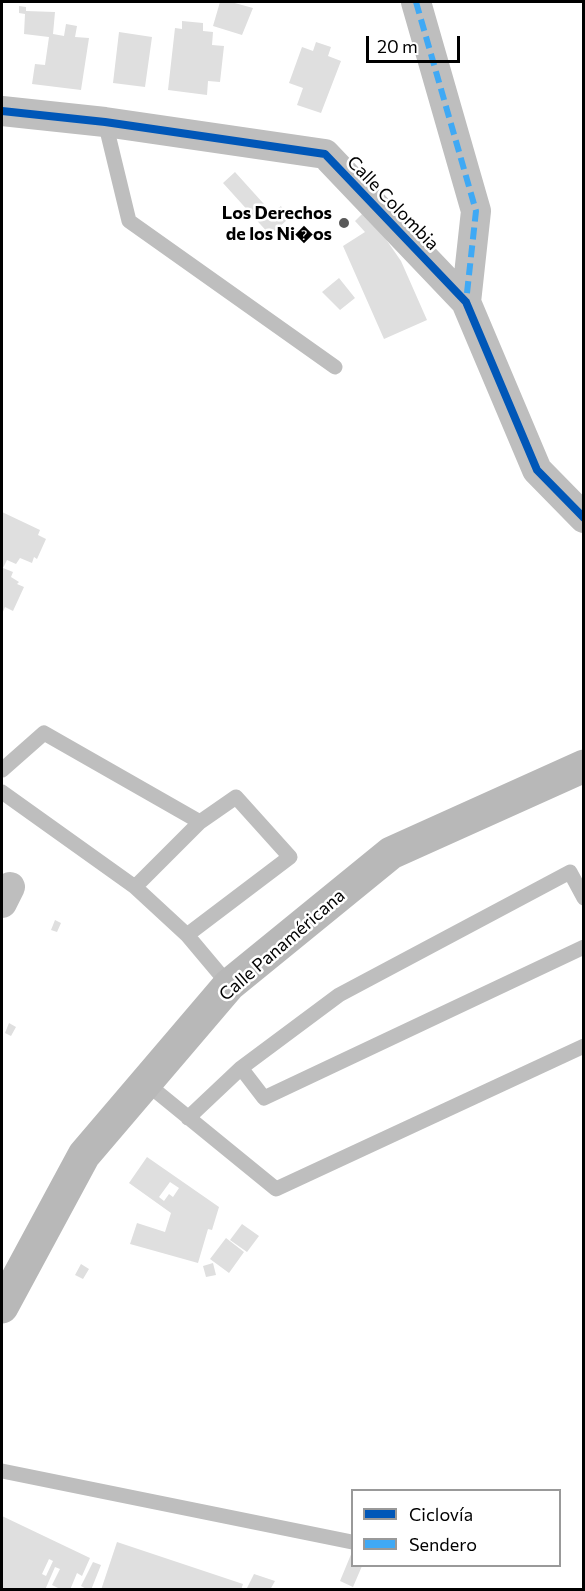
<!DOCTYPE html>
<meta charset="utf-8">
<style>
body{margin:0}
#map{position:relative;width:585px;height:1591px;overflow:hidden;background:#fff;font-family:Commissioner,sans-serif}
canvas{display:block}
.frame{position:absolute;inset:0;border:3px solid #000;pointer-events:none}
.legend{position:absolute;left:351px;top:1489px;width:210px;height:78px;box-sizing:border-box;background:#fff;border:2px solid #999;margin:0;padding:8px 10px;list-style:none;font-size:18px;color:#000}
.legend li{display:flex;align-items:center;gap:12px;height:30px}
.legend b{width:30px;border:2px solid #999}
.scale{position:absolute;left:366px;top:36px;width:94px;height:27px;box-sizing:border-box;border:3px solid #000;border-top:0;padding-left:8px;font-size:18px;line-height:21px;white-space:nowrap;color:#000;-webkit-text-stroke:4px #fff;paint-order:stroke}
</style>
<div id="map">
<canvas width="585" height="1591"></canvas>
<div class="frame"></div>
<ul class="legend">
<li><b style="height:8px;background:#0057b8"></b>Ciclovía</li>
<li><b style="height:8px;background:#3fa9f5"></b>Sendero</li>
</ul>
<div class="scale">20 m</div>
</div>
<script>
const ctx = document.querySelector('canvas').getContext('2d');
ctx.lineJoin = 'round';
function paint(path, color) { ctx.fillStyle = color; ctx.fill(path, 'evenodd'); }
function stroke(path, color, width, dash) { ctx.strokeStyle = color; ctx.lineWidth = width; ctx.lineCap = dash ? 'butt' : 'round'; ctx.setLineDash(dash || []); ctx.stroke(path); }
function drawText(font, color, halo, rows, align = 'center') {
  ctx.font = font + ' Commissioner,sans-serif'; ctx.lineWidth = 5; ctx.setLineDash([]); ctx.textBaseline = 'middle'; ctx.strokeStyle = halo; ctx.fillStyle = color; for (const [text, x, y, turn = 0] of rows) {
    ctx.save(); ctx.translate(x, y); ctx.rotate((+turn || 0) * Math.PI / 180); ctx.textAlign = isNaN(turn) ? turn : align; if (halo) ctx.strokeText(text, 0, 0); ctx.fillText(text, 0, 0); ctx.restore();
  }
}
paint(new Path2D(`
 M220,2h11l22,6 -11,27 -29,-9z
 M19,6l7,1v4l29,1 -2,22 11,2 2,-12 11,2 -2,11 14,1 -8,52 -49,-6 3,-20 10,1 4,-28 -25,-3 1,-20 -6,-1z
 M182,21l21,2v8l10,1 -1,13 12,1 -4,36 -12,-1 -1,14 -39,-5 7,-62 7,1z
 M119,32l33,5 -7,50 -32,-4z
 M316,42l15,5 -3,9 13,5 -20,52 -24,-8 6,-17 -14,-5 13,-36 11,4z
 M235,172l37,41 9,-7 6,14 -17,15 -47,-52z
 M364,212l12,13 25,36 26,59 -43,19 -41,-93 22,-14 -10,-11z
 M339,278l16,20 -15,12 -18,-18z
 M2,512l38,18 -2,5 8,4 -9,20 -3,-2 -2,6 -12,-5 -4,6 -9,-4 -4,8 10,4 -2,5 8,5 -2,2 7,3 -11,24 -8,-4 -3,7z
 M55,920l6,3 -4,9 -6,-2z
 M9,1023l7,4 -5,9 -6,-3z
 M147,1157l72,50 -7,23 -4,-1 -10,34 -68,-19 7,-21 28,9 6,-19 -42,-30zM170,1182l9,6 -6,9 -4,-3 -5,7 -5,-4z
 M242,1224l17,12 -12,16 -17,-12z
 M226,1238l18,14 -15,21 -19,-14z
 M213,1263l3,12 -10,2 -3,-11z
 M81,1264l8,5 -6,10 -8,-4z
 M2,1516l88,42 -8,18 -5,-3 -7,17h-8l-10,-5 8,-16 -5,-2 -10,23h-43zM49,1559l4,2 -7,15 -4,-2z
 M117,1542l126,42 -2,6h-140z
 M352,1552v14h10l-9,21 -13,-6z
 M93,1562l8,3 -10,25h-3l-7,-4z
 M254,1574l21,7 -5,9h-24z`), '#dfdfdf');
stroke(new Path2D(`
 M105,122l24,99 206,146
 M2,770l42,-37 156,89 36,-25 54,60 -103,78
 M2,792l133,95 52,48 42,50
 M135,887l65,-65
 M241,1068l23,30 320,-151
 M146,1083l130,106 308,-143
 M188,1118l53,-50 98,-73 231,-123 14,26
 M2,1471l350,71`), '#bebebe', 15);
stroke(new Path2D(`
 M416,2l60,209 -10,91
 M2,111l103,11 220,32 141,148 71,168 47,48
 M2,903l8,-16`), '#bebebe', 30);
stroke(new Path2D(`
 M2,1307l82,-152 145,-170 162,-132 193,-87`), '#b8b8b8', 33);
stroke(new Path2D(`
 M416,2l60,209 -10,91`), '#3fa9f5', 6, [12, 6]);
stroke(new Path2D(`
 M2,111l103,11 220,32 141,148 71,168 47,48`), '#0057b8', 8);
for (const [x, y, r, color] of [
 [344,223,6,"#595959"]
]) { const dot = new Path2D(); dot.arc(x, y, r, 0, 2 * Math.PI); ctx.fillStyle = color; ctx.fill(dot); stroke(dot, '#fff', 2); }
drawText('18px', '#000', '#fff', [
 ["Calle Colombia",393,203,46],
 ["Calle Panaméricana",282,945,-41]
]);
drawText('bold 18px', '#000', '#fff', [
 ["Los Derechos",332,213],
 ["de los Ni�os",332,234]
], 'right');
</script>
